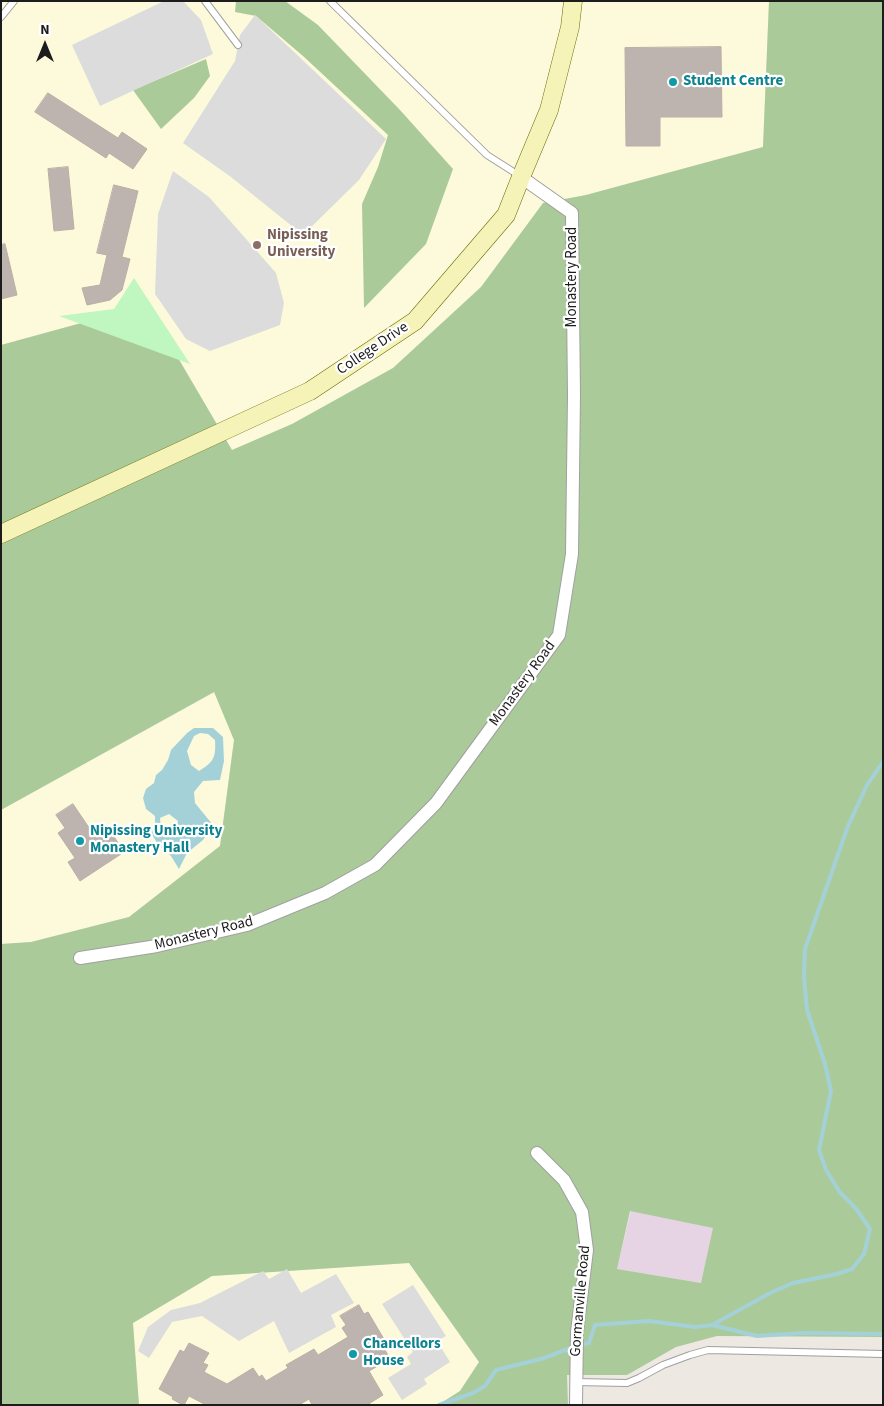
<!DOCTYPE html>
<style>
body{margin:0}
#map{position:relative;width:884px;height:1406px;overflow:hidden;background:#ede8e2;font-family:"Source Sans 3",sans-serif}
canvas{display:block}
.frame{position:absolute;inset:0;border:2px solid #1c1c1c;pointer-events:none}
.north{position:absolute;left:20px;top:20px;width:50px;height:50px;-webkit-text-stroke:4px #fff;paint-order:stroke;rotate:0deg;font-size:14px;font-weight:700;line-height:20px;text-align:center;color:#1c1c1c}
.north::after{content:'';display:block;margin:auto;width:18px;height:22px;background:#1c1c1c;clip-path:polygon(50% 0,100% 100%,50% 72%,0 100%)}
</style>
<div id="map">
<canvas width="884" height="1406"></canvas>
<div class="frame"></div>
<div class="north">N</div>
</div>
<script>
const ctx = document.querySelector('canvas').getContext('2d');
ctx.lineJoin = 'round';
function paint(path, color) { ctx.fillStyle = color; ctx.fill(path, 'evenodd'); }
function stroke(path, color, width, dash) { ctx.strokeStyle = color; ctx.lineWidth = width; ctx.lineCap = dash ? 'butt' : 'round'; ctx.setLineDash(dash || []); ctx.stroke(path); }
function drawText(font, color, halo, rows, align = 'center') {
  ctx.font = font + ' "Source Sans 3",sans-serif'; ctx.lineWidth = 4.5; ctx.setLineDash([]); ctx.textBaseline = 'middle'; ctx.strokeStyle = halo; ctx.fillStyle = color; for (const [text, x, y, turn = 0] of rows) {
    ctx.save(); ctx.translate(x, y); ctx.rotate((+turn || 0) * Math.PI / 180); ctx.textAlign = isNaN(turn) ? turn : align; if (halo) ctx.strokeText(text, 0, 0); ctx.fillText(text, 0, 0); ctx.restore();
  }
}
paint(new Path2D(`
 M631,1210l83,18 -13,55 -84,-14z`), '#e6d4e4');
paint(new Path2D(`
 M1,1h768l-6,146 -177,48 -43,9 -62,83 -88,81 -101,56 -60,26 -85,-145 -146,40z
 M215,692l19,48 -14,106 -91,71 -98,25 -30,2v-134z
 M409,1263l70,99 -19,29 -22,14h-299l-6,-82 79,-47z`), '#fdfadb');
paint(new Path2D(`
 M236,1h49l33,24 82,85 53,59 -27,75 -62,64 -2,-104 16,-37 10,-32 -85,-79 -47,-40 -21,-4z
 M769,1h114v1336l-166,-1 -41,11 -49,28h-60l1,30h-130l22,-14 19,-29 -70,-99 -197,13 -79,47 6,82h-138v-461l30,-2 98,-25 91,-71 14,-106 -20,-48 -213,118v-465l146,-40 85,145 60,-26 101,-56 88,-81 62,-84 43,-8 177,-48zM630,1211l83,17 -12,55 -84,-14z
 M206,59l4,17 -16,22 -33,31 -28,-39z`), '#abca99');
paint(new Path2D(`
 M134,278l56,86 -131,-48 55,-7z`), '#c0f6c0');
paint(new Path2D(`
 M164,1h19l18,19 12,34 -113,52 -28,-61z
 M255,15l131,124 -27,41 -56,55 -72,-58 -48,-34 52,-82 5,-26z
 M173,171l36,26 67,76 8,30 -4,22 -70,26 -24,-12 -31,-45 3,-80z
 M287,1269l14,24 35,-19 18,29 -23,12 5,12 -47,26 -15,-32 -35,20 -37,-25 -30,6 -23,36 -11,-7 10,-24 23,-17 29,-7 63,-32 6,8z
 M413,1285l33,51 -9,5 13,21 -26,17 3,5 -25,16 -14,-22 23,-14 -4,-7 6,-5 -31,-48z`), '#dcdcdc');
paint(new Path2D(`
 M194,728h19l10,9 1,24 -4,19 -17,1 -9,11 1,11 18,22 -10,15 -16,13 -8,16 -8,-13 -12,-10 -8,-13 4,-9v-8l-9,-7 -3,-11 3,-9 8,-6 2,-8 6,-5 6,-10 3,-10 16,-17zM200,733l8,1 7,6c1,17 -1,22 -16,31l-8,-6 -4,-14 7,-15zM169,814l9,7 -2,10 -5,5 -10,-8 -1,-10z`), '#a4d1d8');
stroke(new Path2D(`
 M712,1325l45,11 46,-3 80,1
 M580,1345l9,-2 6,-18 54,-4 46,6 17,-2 58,-32 23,-10 44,-9 15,-5 12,-15 6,-25 -13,-19 -18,-19 -13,-21 -7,-20 12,-59 -6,-27 -18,-54 -3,-33 1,-28 43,-123 19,-41 16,-23
 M439,1405l34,-12 12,-7 11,-16 45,-11 33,-12`), '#a4d1d8', 4);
const building = new Path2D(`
 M721,47l1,70h-62v29h-34l-1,-98z
 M48,93l70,45 4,-6 25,17 -14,20 -24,-16 -3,5 -71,-46z
 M68,167l6,62 -20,2 -6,-62z
 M114,185l24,6 -16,66 8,2 -8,31 -12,10 -23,5 -5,-17 18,-3 7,-30 -10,-2z
 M5,244l12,51 -16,4v-54z
 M73,804l23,34 13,-9 15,23 -44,29 -12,-19 7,-4 -17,-25 7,-5 -9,-13z
 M359,1305l5,9 4,-2 20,34 -4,2 6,11 -21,12 14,24 -16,10h-55l-3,-6 -10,6h-93l-17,-9 -5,9h-1l-11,-6 1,-2 -14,-8 21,-39 4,2 5,-9 20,10 -6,10 5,2 -4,7 23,12 26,-16 6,9 3,-2 4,6 22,-13 -2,-3 28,-16 4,6 30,-18 -6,-9 4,-3 -6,-9z`);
paint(building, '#bdb4af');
stroke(building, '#bdaea5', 1);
const lane = new Path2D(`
 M205,1l33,44
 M330,1l157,154 33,21
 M1,17l13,-16
 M575,1382l52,1 12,-5 24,-13 27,-10 18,-5 175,4`);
const street = new Path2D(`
 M80,958l77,-12 90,-21 78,-32 50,-28 61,-62 123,-168 13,-81 2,-159 -2,-182 -51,-36
 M537,1153l27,27 18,32 5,38 -10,82 -1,73`);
const secondary = new Path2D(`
 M1,534l309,-143 105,-70 91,-106 15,-38 28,-67 21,-83 3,-26`);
stroke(lane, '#a0a0a0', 8);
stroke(street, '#a0a0a0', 14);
stroke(secondary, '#686b0b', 19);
stroke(lane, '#fff', 6);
stroke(street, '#fff', 12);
stroke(secondary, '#f5f3b7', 18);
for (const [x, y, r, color] of [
 [673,82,5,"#0f9aa8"],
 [257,245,5,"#8d6e63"],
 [80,841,5,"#0f9aa8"],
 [353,1354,5,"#0f9aa8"]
]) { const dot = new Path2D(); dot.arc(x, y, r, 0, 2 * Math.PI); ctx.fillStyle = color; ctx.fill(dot); stroke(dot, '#fff', 2); }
drawText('bold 15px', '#0d838f', '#fff', [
 ["Student Centre",683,82],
 ["Nipissing University",90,832],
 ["Monastery Hall",90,849],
 ["Chancellors",363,1345],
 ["House",363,1362]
], 'left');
drawText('bold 15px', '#785e54', '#fff', [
 ["Nipissing",267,236],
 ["University",267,253]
], 'left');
drawText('15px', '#1c1c1c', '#fff', [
 ["Monastery Road",573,277,-90],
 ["College Drive",373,349,-34],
 ["Monastery Road",523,684,-54],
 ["Monastery Road",204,934,-14],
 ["Gormanville Road",581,1301,-85]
]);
</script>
